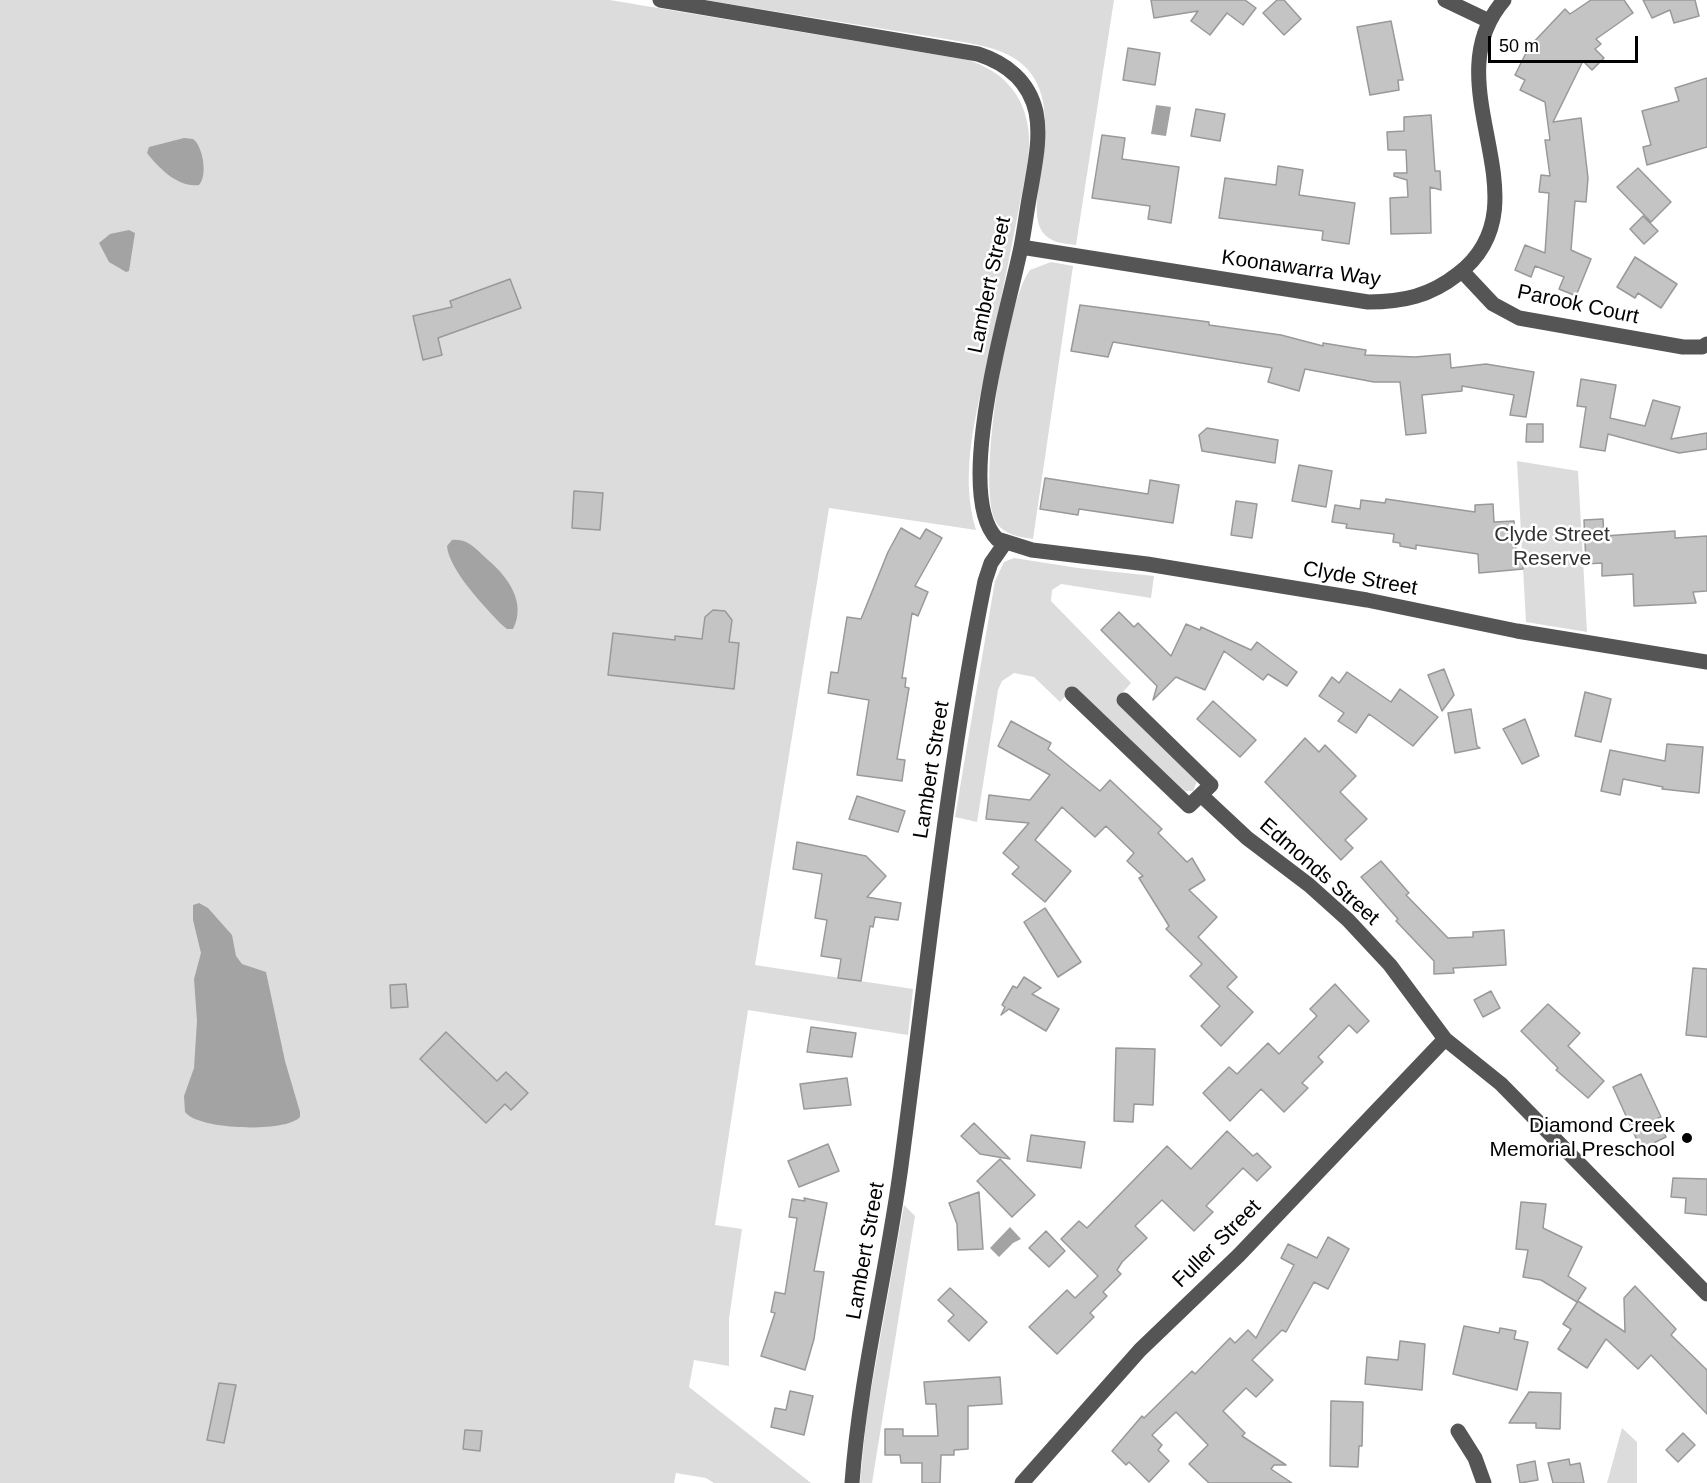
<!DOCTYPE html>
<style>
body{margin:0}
#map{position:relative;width:1707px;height:1483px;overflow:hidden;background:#fff;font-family:Helvetica,sans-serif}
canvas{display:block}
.scale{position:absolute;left:1488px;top:36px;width:150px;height:27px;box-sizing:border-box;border:3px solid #000;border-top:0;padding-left:8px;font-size:18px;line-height:21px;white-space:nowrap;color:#000;-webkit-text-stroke:4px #fff;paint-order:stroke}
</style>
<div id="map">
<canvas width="1707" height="1483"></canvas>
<div class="scale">50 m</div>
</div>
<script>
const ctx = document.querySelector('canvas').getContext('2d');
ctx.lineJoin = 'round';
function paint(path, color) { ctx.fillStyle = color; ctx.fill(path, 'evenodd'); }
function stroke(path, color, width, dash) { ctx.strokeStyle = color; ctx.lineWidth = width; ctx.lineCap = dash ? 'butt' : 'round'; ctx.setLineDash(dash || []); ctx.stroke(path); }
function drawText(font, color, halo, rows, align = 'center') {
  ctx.font = font + ' Helvetica,sans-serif'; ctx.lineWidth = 5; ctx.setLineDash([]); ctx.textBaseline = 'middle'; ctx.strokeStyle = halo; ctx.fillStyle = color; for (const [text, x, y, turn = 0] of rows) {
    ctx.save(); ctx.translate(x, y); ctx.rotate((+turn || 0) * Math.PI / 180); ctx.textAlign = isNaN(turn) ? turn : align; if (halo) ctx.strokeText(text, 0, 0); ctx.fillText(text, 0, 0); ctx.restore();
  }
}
paint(new Path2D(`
 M0,0h610l358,60c32,10 55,32 60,67 4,26 -4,56 -9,81 -9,48 -19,95 -29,143 -12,57 -32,121 -14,179l-147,-22 -74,457 158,24 -5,46 -160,-25 -33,215 27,4 -13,90v47l-35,-6 -5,27 122,96h-97l-8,-5 -30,-5 -2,10h-674z
 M705,0h409l-38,245c-10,-1 -22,-2 -30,-9 -31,-29 32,-133 -29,-176 -19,-13 -43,-16 -65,-20z
 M1051,262l22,4 -40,273c-13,-2 -29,-4 -37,-17 -20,-34 10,-222 34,-252z
 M1517,461l61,10 9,161 -61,-10z
 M1014,558l64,10 76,8 -3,22 -90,-14 -9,6 -1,11 80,82 -14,16 80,82 -4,10h-8l-112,-103 -13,14 -26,-25 -20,-4 -12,8 -4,9 -21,132 -22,-5 40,-236 9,-19z
 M904,1205l11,11 -43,267h-12l7,-71z
 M1622,1428l15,14v41h-30z`), '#dcdcdc');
paint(new Path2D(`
 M1156,105l15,2 -5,29 -15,-2z
 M184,138l9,1c10,7 15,37 6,46 -21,3 -40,-17 -52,-32l2,-6z
 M129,230l6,3 -6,38 -3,1 -17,-10 -10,-19 11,-9z
 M452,540c16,-2 25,10 36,20 19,16 39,42 25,69h-6l-6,-5c-17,-18 -52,-54 -54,-78z
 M199,903l9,5 24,27 4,21 6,8 24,8 19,89 15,51v5c-14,16 -102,13 -115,-5l-1,-16 10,-28 3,-47 -3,-42 7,-26 -8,-33v-15z
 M1010,1227l11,12 -8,4 -14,14 -9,-9z`), '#a3a3a3');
const building = new Path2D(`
 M1151,0h94l11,8 -13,17 -16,-12 -17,22 -19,-14 7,-10 -44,7z
 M1277,0h7l17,19 -17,16 -21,-22z
 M1591,0h33l9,13 -37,26 5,5 -6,5 9,9 -12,12 -9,-9 -30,61 28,-4 7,60 -2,24 -11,-1 -4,49 20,9 -15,37 -17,-7 5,-12 -29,-11 -4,11 -16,-7 10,-25 20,8 4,-60 -10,-1 2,-17 9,1 -5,-36h5l-5,-38 -25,-12 5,-10 -10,-5 14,-28 36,-38 5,5z
 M1643,0h52l4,16 -25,7 -4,-13 -18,8z
 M1391,21l12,59h-5l1,10 -29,5 -13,-68z
 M1128,48l32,5 -5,32 -32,-5z
 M1707,78v69l-60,18 -4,-18 8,-2 -9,-34 37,-10 -4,-13z
 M1196,109l29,5 -5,27 -29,-5z
 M1431,115l4,56h5l1,19 -11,-3 1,46 -40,1 -1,-36 18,-1 -1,-17 -13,-4v-3h13l-1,-23h-18l-1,-18 17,-1v-14z
 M1102,135l23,3 -3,21 57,8 -8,56 -23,-4 2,-13 -58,-8z
 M1278,166l25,4 -4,25 56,8 -6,41 -27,-4 1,-9 -104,-13 6,-40 51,7z
 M1638,168l33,34 -20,20 -34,-35z
 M1643,216l15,15 -14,13 -14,-15z
 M1635,257l42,27 -16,24 -23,-15 -3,5 -18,-11z
 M510,279l11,29 -83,30 4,17 -19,5 -10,-44 39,-9 -2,-6z
 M1080,305l129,17v3l72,10 42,11v-3l43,7 -1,5 50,2 35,-3 1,14 35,-4 48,8 -8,45 -16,-2 4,-20 -52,-9v5l-40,4 4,38 -20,2 -6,-53h-26l-69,-13 -6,22 -31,-9 4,-14 -159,-26 -5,15 -37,-6z
 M1581,379l35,6 -6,33 35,8 8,-26 27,7 -9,32 36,-6v16l-28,4 -71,-19 -3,17 -25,-4 6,-40 -9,-1z
 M1527,424h16v18h-17z
 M1207,428l71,12 -3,23 -73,-12 -3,-16z
 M1299,465l33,6 -6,36 -34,-6z
 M1045,478l103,16 2,-14 29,5 -6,38 -94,-14 -1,6 -38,-6z
 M574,491l29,2 -3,37 -28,-2z
 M1386,499l89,13v-7l18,-1 1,18 20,-1 2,30h6l1,18 -44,4 -1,-19 -62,-9v4l-16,-3v-3l-7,-1 1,-8 -48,-6 1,-4 -15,-2 3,-17 25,4 1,-9 24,3z
 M1236,501l21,3 -5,34 -21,-3z
 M1603,519l1,17 71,-5v7l32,-2v55l-14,1 3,11 -62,3 -1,-32 -31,2v-13l-16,1 -2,-44z
 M901,528l19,11 6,-10 16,9 -27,48 13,6 -10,24 -6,-3 -10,65h4l-1,9 4,1 -12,71 8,1 -3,21 -45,-6 12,-75 -41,-7 3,-21 7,1 9,-56 14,2 27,-67z
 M713,610l12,1 7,9 -3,22 10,1 -5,46 -126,-14 5,-42 62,7v-4l27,3 3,-22z
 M1119,612l15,15 4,-4 33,33 15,-32 14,6 1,-3 50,23 6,-8 40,30 -10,14 -19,-12 -5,6 -39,-29 -19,39 -29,-13 -23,23 4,-14 -56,-56z
 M1444,669l10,26 -12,16 -14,-36z
 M1347,672l44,30 9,-13 38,28 -25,29 -44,-32 -13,19 -18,-12 6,-8 -25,-17 13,-19 7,6z
 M1585,692l26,7 -10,43 -26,-6z
 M1213,701l43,39 -16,17 -43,-38z
 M1471,709l6,37 3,2 -25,5 -7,-40z
 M1525,719l14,37 -17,8 -19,-35z
 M1011,721l40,22 -3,6 52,42 10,-11 52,49 -4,4 29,29 5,-4 13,22 -16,10 28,27 -19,20 39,40 -10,10 26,25 -32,34 -20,-20 19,-20 -30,-30 12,-12 -36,-35 3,-3 -30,-48 4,-2 -16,-15 7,-8 -28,-27 -11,11 -33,-30 -27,33 36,31 -26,31 -33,-28 7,-7 -16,-14 26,-30 -43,-4 3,-24 41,5 20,-25 -52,-29z
 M1305,738l14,14 6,-7 31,31 -16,16 27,27 -22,21 8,8 -12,12 -76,-78z
 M1667,744l36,3 -4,46 -37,-4 1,-2 -40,-8 -3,16 -19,-4 9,-41 55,11z
 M857,796l48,15 -7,21 -49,-13z
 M797,842l69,14 20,20 -19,21 34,6 -3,17 -23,-3 -2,10 -3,-1 -9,55 -23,-3 3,-19 -20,-3 6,-36 -12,-2 7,-44 -29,-5z
 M1381,861l28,32 -3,2 42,43 25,-1v-5l31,-2 2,35 -53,3 1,5 -20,1v-13l-38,-40 2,-2 -37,-42z
 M1045,908l36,54 -23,15 -34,-55z
 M1693,968l14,1v68l-21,-2z
 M1024,977l17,11 -9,6 27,15 -13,22 -37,-22 -8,6 4,-8 -3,-2 11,-19 4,2z
 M406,984l2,23 -17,1 -1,-23z
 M1335,984l34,37 -12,12 -8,-8 -31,32 5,5 -21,21 6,5 -24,24 -23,-23 -31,32 -27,-28 26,-26 8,7 31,-31 11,11 38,-38 -7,-7z
 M1491,991l9,17 -17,9 -9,-17z
 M1548,1004l32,29 -12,13 36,35 -16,17 -32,-28 2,-2 -37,-37z
 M811,1027l45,6 -4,24 -45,-5z
 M446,1032l51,49 9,-9 22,21 -17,17 -6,-6 -19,19 -66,-64z
 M1116,1048l39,1 -2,56 -19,-1 -1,18 -19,-1z
 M1641,1074l20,43 -3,1 8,19 -25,12 -28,-62z
 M847,1078l4,27 -47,4 -4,-25z
 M974,1123l36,36 -30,-5 -19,-18z
 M1227,1131l26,25 4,-3 14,14 -14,14 -14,-13 -37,38 7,6 -19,19 -32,-31 -27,26 12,12 -25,24 -5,8 4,4 -18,18 4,4 -17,17 4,4 -37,37 -28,-27 38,-37 8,8 23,-22 -37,-37 18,-18 8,7 80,-82 24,23z
 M1031,1135l54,7 -4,26 -54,-7z
 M828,1144l11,27 -40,16 -11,-26z
 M1000,1159l35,36 -23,22 -35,-36z
 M1673,1178l34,1v36l-22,-2 1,-15 -15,-1z
 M979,1192l4,57 -25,1 -1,-26 -8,-21z
 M804,1198l23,5 -13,68 10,1 -10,67 -9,31 -44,-14 14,-43 -4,-1 4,-20 10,2 12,-76 -8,-1 3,-18 13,2z
 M1521,1202l25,2 -3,24 39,19 -14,29 18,12 -9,14 -36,-22 -18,-3 5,-27 -12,-1z
 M1046,1231l19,20 -16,16 -20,-19z
 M1328,1237l21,12 -21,40 -14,-7 -28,50 -4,-2 -30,30 21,20 -17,17 -10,-9 -23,23 22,22 -3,3 44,29h-12l-3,4 21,14h-83l-20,-19 19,-19 -32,-33 -24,23 10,10 -4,5 11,11 -20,21 -20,-20 -3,3 -14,-14 30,-35 2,2 48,-47 3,3 35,-36 5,5 13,-13 8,8 38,-73 -13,-7 7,-14 29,14z
 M1635,1286l41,43 -5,6 36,35v44l-56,-59 -13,14 -32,-30 -19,29 -29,-19 13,-20 -8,-5 15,-23 47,31 -1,-34z
 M950,1288l37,34 -18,19 -21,-20 6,-6 -16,-15z
 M1464,1326l35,7 1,-5 16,3 -2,8 14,3 -11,48 -64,-16z
 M1400,1341l25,3 -3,46 -57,-6 2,-27 31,3z
 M1000,1377l2,27 -34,2v43l-14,1v5h-13l-1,28h-18v-20h-21l-1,-8h-15v-26h18v7h35l-2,-32h-10l-2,-22z
 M219,1383l17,2 -12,58 -17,-3z
 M790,1391l23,5 -9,39 -33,-8 4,-19 11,2z
 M1529,1392l32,1 -1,36 -24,-1v-5h-27z
 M1331,1401l32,1 -1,44h-3l-1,21 -28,-1z
 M465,1430l17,1 -2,20 -17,-2z
 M1683,1433l12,12 -17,17 -12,-12z
 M1569,1459l1,6 10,-2 4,20h-31l-5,-20z
 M1535,1461l3,19 -18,3 -3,-18z`);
paint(building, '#c4c4c4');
stroke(building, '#999', 1.5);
stroke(new Path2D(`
 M660,0l318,54c28,9 51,27 58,58 5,25 -1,52 -5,76 -4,20 -6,39 -10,59 -12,60 -69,246 -24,292l35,11 115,14 220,36 150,31 190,31
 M1445,0l44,21
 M1021,247l347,55c35,0 62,-6 90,-28 93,-72 -28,-189 46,-274
 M1462,271l31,33 26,14 164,29h19l5,-3
 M1072,694l117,112 22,-21 -87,-85
 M1201,795l46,43 62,47 39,35 42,45 55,74 56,45 206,210
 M1458,1431l17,27 9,25
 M852,1483c8,-107 35,-211 49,-317 26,-195 45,-392 84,-585l6,-18 14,-20
 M1022,1483l118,-133 99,-95 206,-216`), '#555', 15);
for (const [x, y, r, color] of [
 [1687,1138,6,"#000"]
]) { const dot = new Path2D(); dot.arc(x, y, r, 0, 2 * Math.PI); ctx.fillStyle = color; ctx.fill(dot); stroke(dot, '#fff', 2); }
drawText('21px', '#000', '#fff', [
 ["Koonawarra Way",1301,269,8],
 ["Lambert Street",990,285,-78],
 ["Parook Court",1578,305,12],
 ["Clyde Street",1360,579,10],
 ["Lambert Street",932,770,-81],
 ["Edmonds Street",1319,872,41],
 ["Fuller Street",1217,1244,-45],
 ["Lambert Street",866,1251,-80]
]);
drawText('21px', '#333', '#fff', [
 ["Clyde Street",1552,535],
 ["Reserve",1552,559]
]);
drawText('21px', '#000', '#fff', [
 ["Diamond Creek",1675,1126],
 ["Memorial Preschool",1675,1150]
], 'right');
</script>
